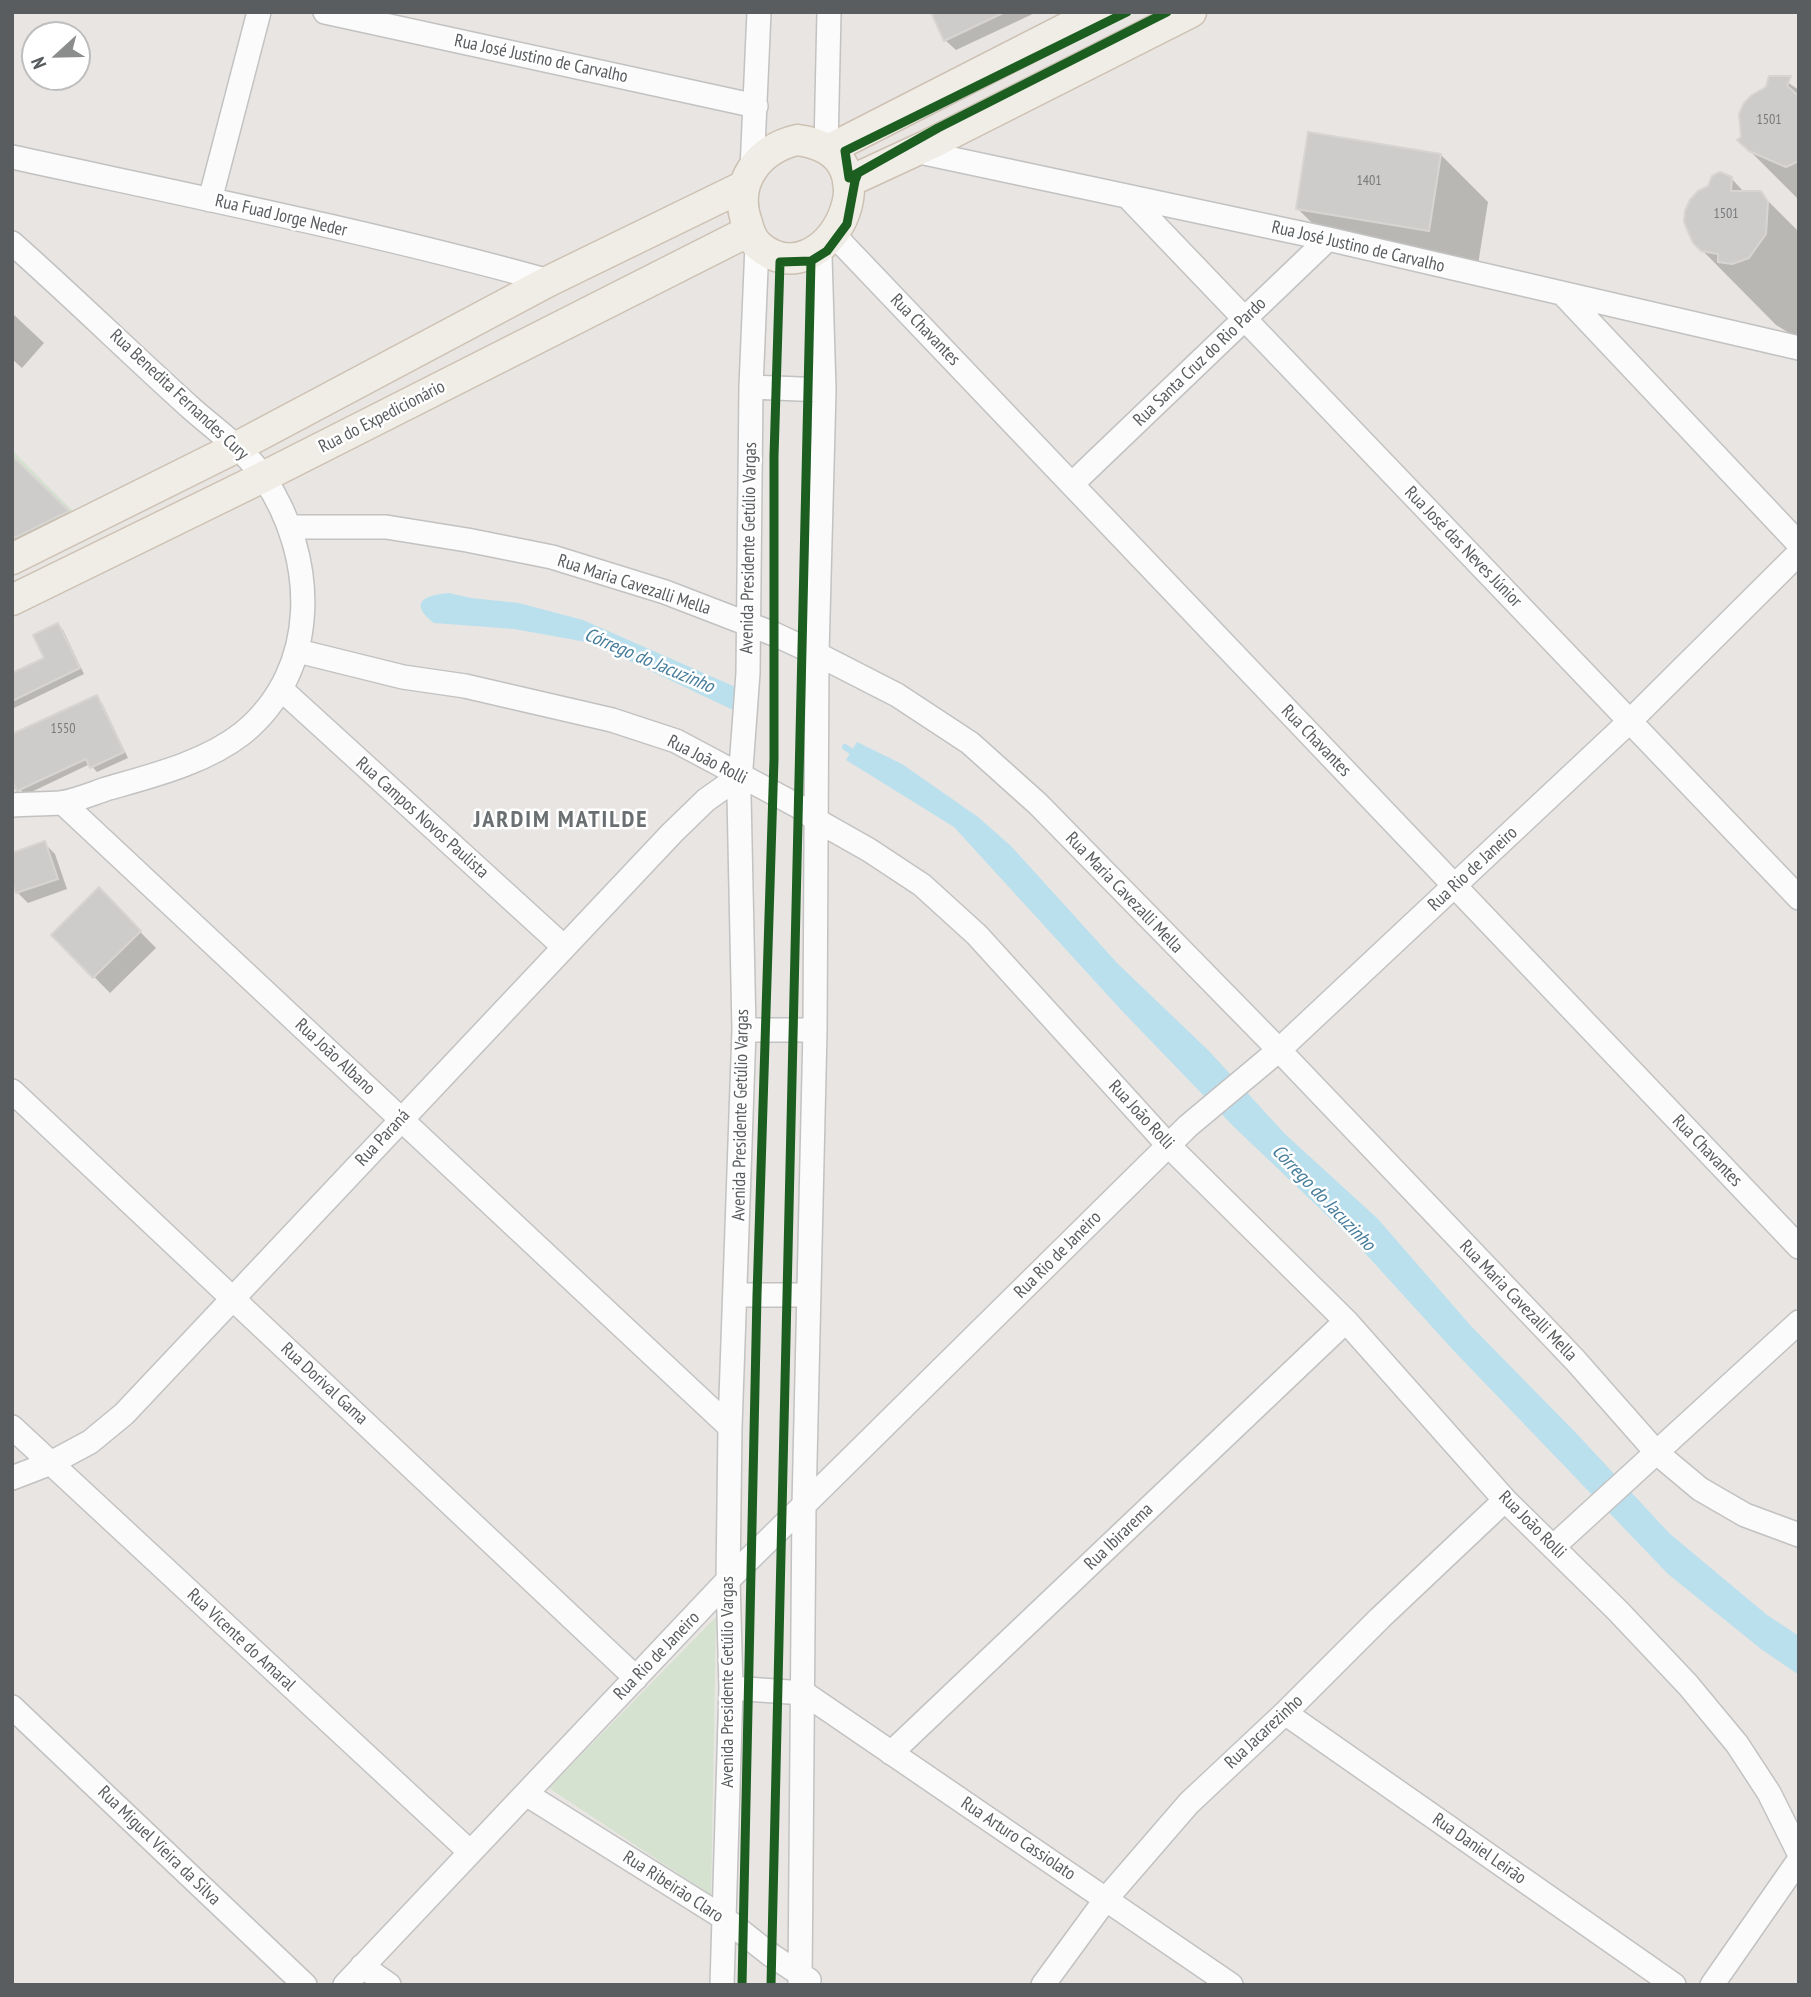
<!DOCTYPE html>
<meta charset="utf-8">
<style>
body{margin:0}
#map{position:relative;width:1811px;height:1997px;overflow:hidden;background:#e8e5e2;font-family:"PT Sans Narrow",sans-serif}
canvas{display:block}
.frame{position:absolute;inset:0;border:14px solid #595d5f;pointer-events:none}
.north{position:absolute;left:21px;top:21px;width:70px;height:70px;box-sizing:border-box;background:#fff;border:2px solid #bdbebf;border-radius:50%;rotate:248deg;font-size:19px;font-weight:700;line-height:28px;text-align:center;color:#595d5f}
.north::after{content:'';display:block;margin:auto;width:24px;height:32px;background:#8b8d8d;clip-path:polygon(50% 0,100% 100%,50% 72%,0 100%)}
</style>
<div id="map">
<canvas width="1811" height="1997"></canvas>
<div class="frame"></div>
<div class="north">N</div>
</div>
<script>
const ctx = document.querySelector('canvas').getContext('2d');
ctx.lineJoin = 'round';
function paint(path, color) { ctx.fillStyle = color; ctx.fill(path, 'evenodd'); }
function stroke(path, color, width, dash) { ctx.strokeStyle = color; ctx.lineWidth = width; ctx.lineCap = dash ? 'butt' : 'round'; ctx.setLineDash(dash || []); ctx.stroke(path); }
function drawText(font, color, halo, rows, align = 'center') {
  ctx.font = font + ' "PT Sans Narrow",sans-serif'; ctx.lineWidth = 5; ctx.setLineDash([]); ctx.textBaseline = 'middle'; ctx.strokeStyle = halo; ctx.fillStyle = color; for (const [text, x, y, turn = 0] of rows) {
    ctx.save(); ctx.translate(x, y); ctx.rotate((+turn || 0) * Math.PI / 180); ctx.textAlign = isNaN(turn) ? turn : align; if (halo) ctx.strokeText(text, 0, 0); ctx.fillText(text, 0, 0); ctx.restore();
  }
}
paint(new Path2D(`
 M12,450l66,66 -66,32z
 M716,1617l-5,278 -162,-107z`), '#d4e2cf');
paint(new Path2D(`
 M449,593l22,5 48,5 64,17 157,69 -7,21 -141,-67 -78,-14 -80,-6c-27,-21 -8,-28 15,-30z
 M857,742l45,22 76,53 33,29 107,118 91,87 76,83 93,85 92,106 107,109 92,99 98,82 32,21v39l-38,-26 -93,-75 -214,-223 -100,-110 -121,-115 -110,-114 -169,-185 -108,-67z`), '#bae0ee');
paint(new Path2D(`
 M932,12h105l-81,38 -11,-10z
 M1781,78l18,12v110l-60,-60z
 M1441,155l47,47 -12,75 -131,-21 -47,-47z
 M1731,178l14,15h15l39,39v107l-23,-14 -82,-83z
 M12,313l32,30 -22,25 -10,-9z
 M12,459l66,64 -66,34z
 M58,625l5,5 21,44 -72,35v-34l35,-16z
 M97,698l5,5 26,55 -31,14 -7,-8 -65,31 -6,-7 -7,1v-53z
 M44,843l11,11 12,35 -39,14 -10,-10 -6,-16z
 M99,890l57,58 -46,45 -57,-58z`), '#0003');
stroke(new Path2D(`
 M845,747l13,9`), '#bae0ee', 6);
const building = new Path2D(`
 M931,12h74l-61,29z
 M1769,76h22l-4,10 12,10v65l-13,6 -37,-16 -12,-11 4,-3 -2,-23 5,-11 8,-8 14,-8z
 M1308,132l133,22 -12,77 -133,-22z
 M1720,172l12,5 -1,14h30l7,11 -2,32 -17,24 -17,6 -14,-2v-8l-17,-3 -8,-8 -9,-21 1,-11 5,-11 8,-9 10,-5 4,-10z
 M12,456l57,55 -57,28z
 M58,623l22,45 -68,33v-28l32,-15 -11,-23z
 M97,695l27,57 -34,16 -4,-9 -69,32 -5,-12v-45z
 M45,841l13,38 -42,14 -4,-11v-29z
 M99,887l42,44 -48,47 -42,-43z`);
paint(building, '#cecccb');
stroke(building, '#d7d4d2', 2);
const minor = new Path2D(`
 M325,12l431,94
 M826,147l3,-135
 M915,151l413,88 471,109
 M12,157c180,39 360,75 537,124
 M752,170l7,-158
 M1128,197l671,701
 M210,200l49,-188
 M833,234l966,1013
 M12,243c61,54 119,111 180,166 25,22 53,41 72,69 53,79 57,191 -21,255 -38,30 -92,43 -137,56 -15,5 -31,12 -46,14 -16,1 -32,1 -48,2
 M1563,294l236,250
 M751,387l73,3
 M1072,484l256,-245
 M291,527h95l81,13 85,17 113,35 109,42 43,20 80,41 73,48 68,61 241,246 296,310 82,93 43,36 45,26 54,20
 M298,651l105,26 62,9 147,34 64,21 122,65 18,14 53,30 53,35 55,50 192,211 177,175 159,179 113,111 70,74 49,59 32,49 30,60
 M281,689l283,258
 M63,803l667,624
 M744,1030h71
 M12,1091l624,587
 M736,1295h73
 M12,1427l458,425
 M12,1478l39,-15 39,-21 34,-28 548,-581 34,-33 34,-24
 M1554,1546l245,-224
 M731,1688l73,5 427,292
 M12,1707l293,278
 M1285,1713l389,272
 M891,1753l455,-432
 M526,1794l198,124 47,37 38,25
 M362,1966l27,19
 M345,1985l383,-405 460,-454 91,-76 175,-164 176,-165 169,-168
 M722,1985l9,-297 -3,-108 2,-153 14,-397 -5,-235 9,-122 3,-286 6,-142
 M800,1985l4,-480 11,-475 2,-376 7,-264 -4,-134 -2,-7
 M1043,1985l63,-86 83,-96 96,-90 95,-95 125,-118
 M1712,1985l87,-125`);
const major = new Path2D(`
 M797,140c106,12 27,162 -38,106 -6,-5 -10,-15 -12,-23 -15,-41 12,-74 50,-83z
 M830,149l268,-137
 M848,182l80,-37 263,-133
 M12,559l225,-112 312,-166 195,-95
 M12,600l251,-123 486,-246`);
stroke(minor, '#c2c2c2', 26);
stroke(major, '#cdc1b3', 33);
stroke(minor, '#fcfbfb', 23);
stroke(major, '#f0ede6', 30);
stroke(new Path2D(`
 M1127,12l-282,139 4,27 89,-50 229,-116
 M742,1985l15,-690 17,-536v-303l6,-194 31,-1 16,-10 20,-27 8,-43 3,-8
 M771,1985l40,-1724`), '#1b5e20', 9);
drawText('14px', '#787a7b', null, [
 ["1501",1769,120],
 ["1401",1369,181],
 ["1501",1726,214],
 ["1550",63,729]
]);
drawText('18px', '#595d5f', '#fff', [
 ["Rua José Justino de Carvalho",541,59,12],
 ["Rua Fuad Jorge Neder",281,216,13],
 ["Rua José Justino de Carvalho",1358,247,13],
 ["Rua Chavantes",925,330,46],
 ["Rua Santa Cruz do Rio Pardo",1200,362,-44],
 ["Rua Benedita Fernandes Cury",179,395,43],
 ["Rua do Expedicionário",382,417,-27],
 ["Rua José das Neves Júnior",1463,547,46],
 ["Avenida Presidente Getúlio Vargas",749,548,-89],
 ["Rua Maria Cavezalli Mella",634,585,18],
 ["Rua Chavantes",1316,741,46],
 ["Rua João Rolli",707,760,27],
 ["Rua Campos Novos Paulista",422,818,42],
 ["Rua Rio de Janeiro",1473,869,-43],
 ["Rua Maria Cavezalli Mella",1124,893,46],
 ["Rua João Albano",335,1057,43],
 ["Avenida Presidente Getúlio Vargas",741,1115,-89],
 ["Rua João Rolli",1141,1115,47],
 ["Rua Paraná",383,1138,-47],
 ["Rua Chavantes",1707,1151,46],
 ["Rua Rio de Janeiro",1058,1255,-45],
 ["Rua Maria Cavezalli Mella",1518,1301,46],
 ["Rua Dorival Gama",324,1384,43],
 ["Rua João Rolli",1532,1525,45],
 ["Rua Ibirarema",1119,1537,-44],
 ["Rua Vicente do Amaral",241,1640,43],
 ["Rua Rio de Janeiro",657,1656,-46],
 ["Avenida Presidente Getúlio Vargas",728,1682,-90],
 ["Rua Jacarezinho",1264,1732,-43],
 ["Rua Arturo Cassiolato",1018,1839,34],
 ["Rua Miguel Vieira da Silva",159,1846,44],
 ["Rua Daniel Leirão",1479,1849,35],
 ["Rua Ribeirão Claro",673,1887,33]
]);
drawText('italic 19px', '#457c9a', '#fff', [
 ["Córrego do Jacuzinho",649,661,23],
 ["Córrego do Jacuzinho",1323,1198,46]
]);
ctx.letterSpacing = '2px';
drawText('bold 24px', '#6a6f71', '#fff', [
 ["JARDIM MATILDE",561,820]
]);
ctx.letterSpacing = '0px';
</script>
